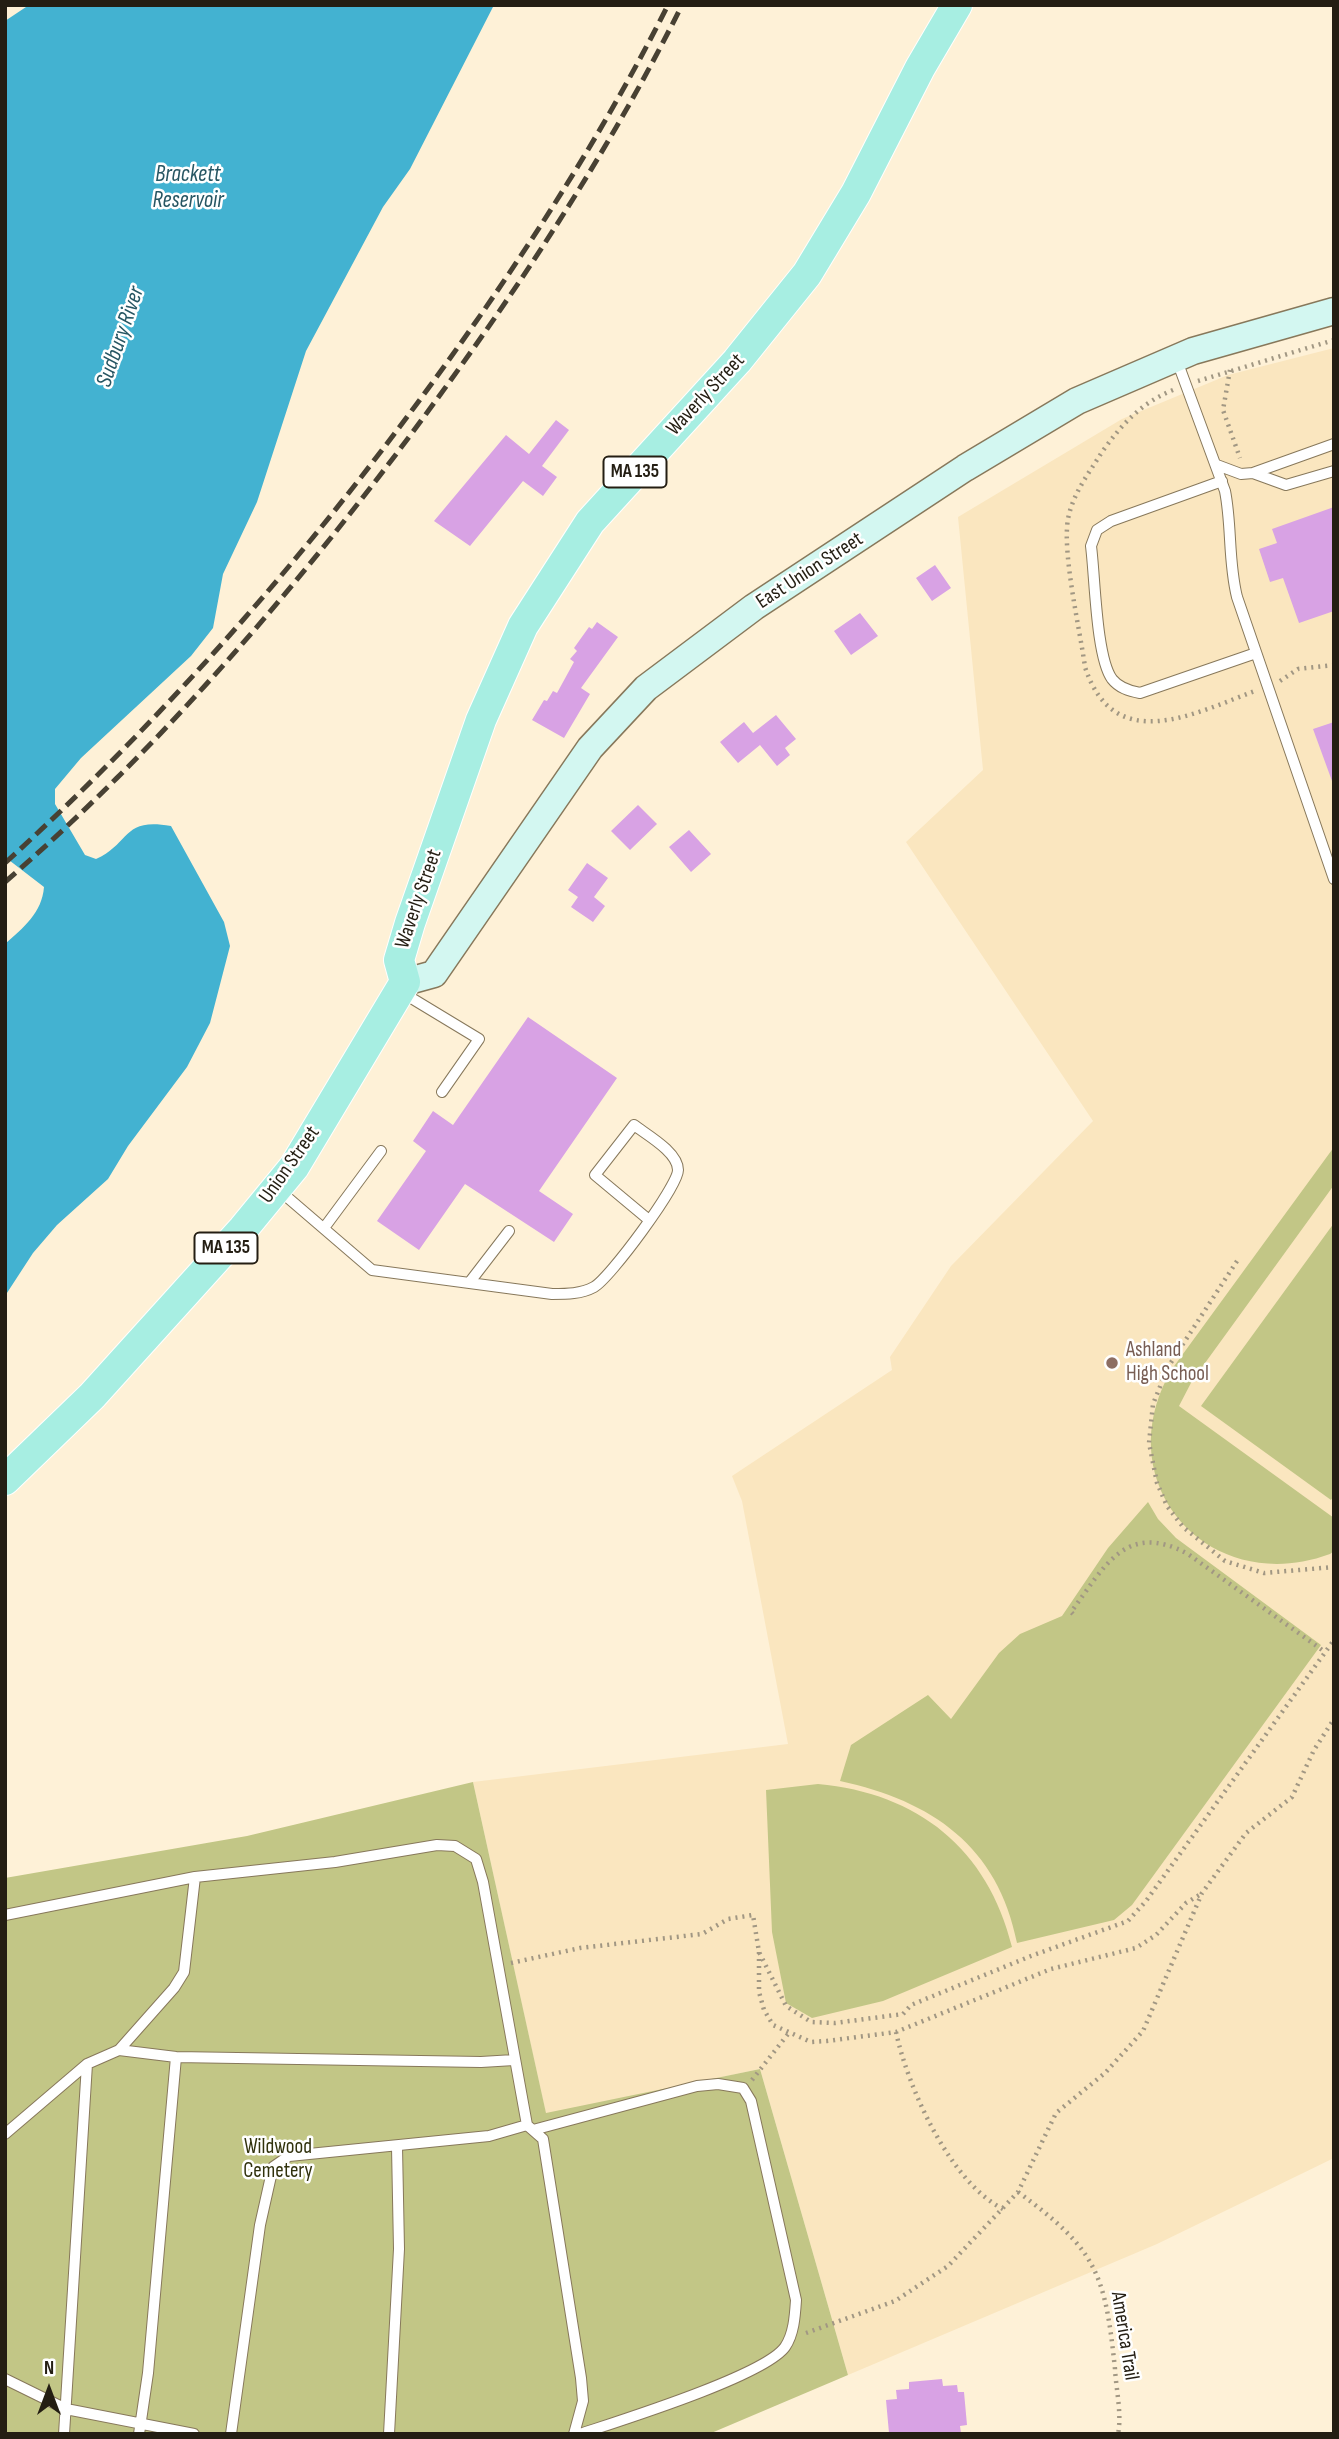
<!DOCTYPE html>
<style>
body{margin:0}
#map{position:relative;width:1339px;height:2439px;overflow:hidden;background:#fef1d7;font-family:"Sofia Sans Condensed",sans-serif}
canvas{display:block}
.frame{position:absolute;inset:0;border:7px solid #241e13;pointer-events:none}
.north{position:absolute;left:14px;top:2355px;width:70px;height:70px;-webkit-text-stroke:5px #fff;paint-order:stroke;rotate:0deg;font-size:19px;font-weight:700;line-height:28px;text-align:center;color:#241e13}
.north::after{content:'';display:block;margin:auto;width:24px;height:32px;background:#241e13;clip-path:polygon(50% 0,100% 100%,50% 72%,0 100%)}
</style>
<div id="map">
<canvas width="1339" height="2439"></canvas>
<div class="frame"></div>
<div class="north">N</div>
</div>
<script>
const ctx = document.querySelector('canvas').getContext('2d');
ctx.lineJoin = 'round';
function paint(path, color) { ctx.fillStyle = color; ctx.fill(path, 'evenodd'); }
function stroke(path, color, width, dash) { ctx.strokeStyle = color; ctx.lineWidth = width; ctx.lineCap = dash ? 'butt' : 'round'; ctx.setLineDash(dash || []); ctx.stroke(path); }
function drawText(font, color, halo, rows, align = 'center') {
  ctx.font = font + ' "Sofia Sans Condensed",sans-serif'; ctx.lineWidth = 5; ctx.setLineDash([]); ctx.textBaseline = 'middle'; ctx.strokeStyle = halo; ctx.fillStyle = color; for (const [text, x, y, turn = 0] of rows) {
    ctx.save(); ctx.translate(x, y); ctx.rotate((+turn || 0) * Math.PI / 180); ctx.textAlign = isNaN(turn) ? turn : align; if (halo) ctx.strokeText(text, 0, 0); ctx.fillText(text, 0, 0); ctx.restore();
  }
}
paint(new Path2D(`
 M1334,348v1810l-177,86 -309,131 -88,-306 -214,45 -73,-332 315,-38 -46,-243 -10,-25 160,-106 -2,-13 61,-91 142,-145 -187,-279 77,-72 -25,-253 164,-98 106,-44z`), '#fae6bf');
paint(new Path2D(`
 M1334,1147v38l-142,196 -13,25 155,112v33l-4,3c-122,45 -225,-72 -158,-185z
 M1334,1223v273l-3,4 -130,-94z
 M1148,1502l10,17 18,19 145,107 -189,260 -18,15 -97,23c-19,-97 -85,-142 -177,-162l11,-36 77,-50 23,24 48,-66 21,-19 42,-18 46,-68z
 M473,1782l73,331 214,-44 88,306 -139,59h-704v-556l242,-42z
 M818,1784c100,9 170,65 194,163l-129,54 -71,17 -26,-15 -14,-71 -6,-142z`), '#c2c686');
paint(new Path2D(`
 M29,5h465l-84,164 -27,38 -77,144 -49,151 -34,72 -10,54 -22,28 -110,102 -26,31v15l30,51 11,4c35,-16 26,-42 75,-33l53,96 6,24 -20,77 -23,44 -59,79 -20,33 -51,46 -24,28 -28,43v-352c18,-16 37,-31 39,-57l-39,-30v-836z`), '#43b2d1');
paint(new Path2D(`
 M556,420l13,10 -27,36 15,11 -14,19 -20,-15 -53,65 -36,-25 72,-86 23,19z
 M1334,507v104l-35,12 -16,-45 -13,4 -11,-33 18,-6 -5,-14z
 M935,565l16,23 -19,13 -16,-23z
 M860,613l18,23 -27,19 -17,-24z
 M597,622l21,15 -37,51 9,6 -26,44 -32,-18 12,-20 3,1 6,-10 4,2 17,-31 -4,-3 7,-8 -3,-3 15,-21 3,2z
 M776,715l20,24 -11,9 5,7 -13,11 -17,-21 -22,18 -18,-21 24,-20 9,11z
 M1334,722v59h-2l-19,-52z
 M638,805l19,19 -27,26 -19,-19z
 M689,830l22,24 -20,18 -22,-25z
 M587,863l21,15 -14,19 11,9 -12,16 -22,-15 7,-10 -10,-7z
 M528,1017l89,61 -78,113 34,23 -19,28 -89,-58 -46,66 -42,-29 49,-70 -13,-10 20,-30 20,14z
 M942,2379l1,7 14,-1 1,7h6l3,33 -7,1 1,7h-72l-3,-33 11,-1 -1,-9 13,-1v-7z`), '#d8a2e4');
const lane = new Path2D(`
 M1176,358l49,133c7,35 3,70 12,106l97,282
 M1217,465l24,9 12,-1 81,-29
 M1253,473l33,12 48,-14
 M1222,481l-111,40 -14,9 -6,16c4,30 5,111 21,133 7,9 17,12 28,14l116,-40
 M403,993l76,46 -37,53
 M280,1191l92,79 180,24c15,0 29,0 42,-7 16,-9 84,-101 84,-117 0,-18 -31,-35 -44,-45l-39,50 54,45
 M324,1228l57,-77
 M469,1283l40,-52
 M5,1915l190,-38 140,-15 102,-17 18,1 21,13 7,23 44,243 16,14 38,239 2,23 -9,33
 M119,2050l57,7 305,5 33,-2
 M533,2130l164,-44 21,-2 25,4 8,13 45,199c-1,15 -2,34 -11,47 -21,29 -166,74 -205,87
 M5,2134l82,-70
 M5,2379l61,30 128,25
 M64,2434l23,-370 32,-14 55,-62 10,-16 11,-95
 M139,2434l9,-61 28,-316
 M231,2434l29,-209 13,-58 16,-11 200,-20 38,-11
 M389,2434l10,-185 -2,-102`);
const secondary = new Path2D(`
 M405,982l29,-8 156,-226 56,-60 108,-81 211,-139 112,-67 116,-50 141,-40`);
const primary = new Path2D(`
 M5,1480l87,-84 151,-167 51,-62 111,-185 -6,-22 11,-37 71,-203 42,-94 67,-104 147,-161 70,-87 49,-81 64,-125 37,-63`);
stroke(lane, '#87785b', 12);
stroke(secondary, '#87785b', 29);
stroke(primary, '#fff', 32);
stroke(new Path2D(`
 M1230,370l-7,40 17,48
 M1198,381l136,-41
 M1173,390c-32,13 -51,34 -71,62 -13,21 -29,41 -34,67 -6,34 12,111 17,148 29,90 110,46 170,24
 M1280,681l18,-12 36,-4
 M1237,1261l-69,106 -15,37 -4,39 8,40 10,23 16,21 42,34 39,12 70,-6
 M1073,1614l-2,-2c33,-44 54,-92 117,-58l137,98
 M759,1952v40l5,18 9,15 38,17 16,-1 69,-9 155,-63 85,-21 20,-13 30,-32 15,-9
 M511,1963l69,-15 122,-14 26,-15 25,-4 6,37 27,54 25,16 24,1 68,-9 8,-9 120,-49 97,-35 18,-20 188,-261
 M896,2032c12,56 54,150 107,177
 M752,2080l36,-46
 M1018,2192c79,58 87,81 97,177 1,20 7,45 3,65
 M806,2333l89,-32 53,-35 70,-74 38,-79 49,-40 38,-42 59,-138 44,-60 46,-36 22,-47 20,-31`), '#a19783', 4.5, [2, 5]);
stroke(lane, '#fff', 10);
stroke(secondary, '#d3f7f1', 26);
stroke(primary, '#a7eee2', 30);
stroke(new Path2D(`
 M5,863c164,-149 308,-315 438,-495 83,-115 161,-236 225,-363
 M5,882c147,-127 275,-275 392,-429 106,-141 206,-289 285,-448`), '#484133', 5, [14, 7]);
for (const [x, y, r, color] of [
 [1112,1363,7,"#8d6e63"]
]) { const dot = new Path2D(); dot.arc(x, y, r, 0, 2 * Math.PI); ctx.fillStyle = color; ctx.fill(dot); stroke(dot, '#fff', 2.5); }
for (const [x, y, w] of [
 [635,472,63],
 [226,1248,63]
]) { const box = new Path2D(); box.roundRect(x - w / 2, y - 15.5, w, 31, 5); ctx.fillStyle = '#fff'; ctx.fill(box); stroke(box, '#241e13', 2); }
drawText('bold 19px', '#241e13', null, [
 ["MA 135",635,472],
 ["MA 135",226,1248]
]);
drawText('21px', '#241e13', '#fff', [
 ["Waverly Street",706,395,-47],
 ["East Union Street",810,571,-33],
 ["Waverly Street",419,899,-71],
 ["Union Street",290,1165,-55],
 ["America Trail",1124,2336,81]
]);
drawText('21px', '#785e54', '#fff', [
 ["Ashland",1126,1351],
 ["High School",1126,1375]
], 'left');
drawText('21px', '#31320d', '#fff', [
 ["Wildwood",278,2148],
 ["Cemetery",278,2172]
]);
drawText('italic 23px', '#275663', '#fff', [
 ["Brackett",188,175],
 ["Reservoir",188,201],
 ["Sudbury River",121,337,-71]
]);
</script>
